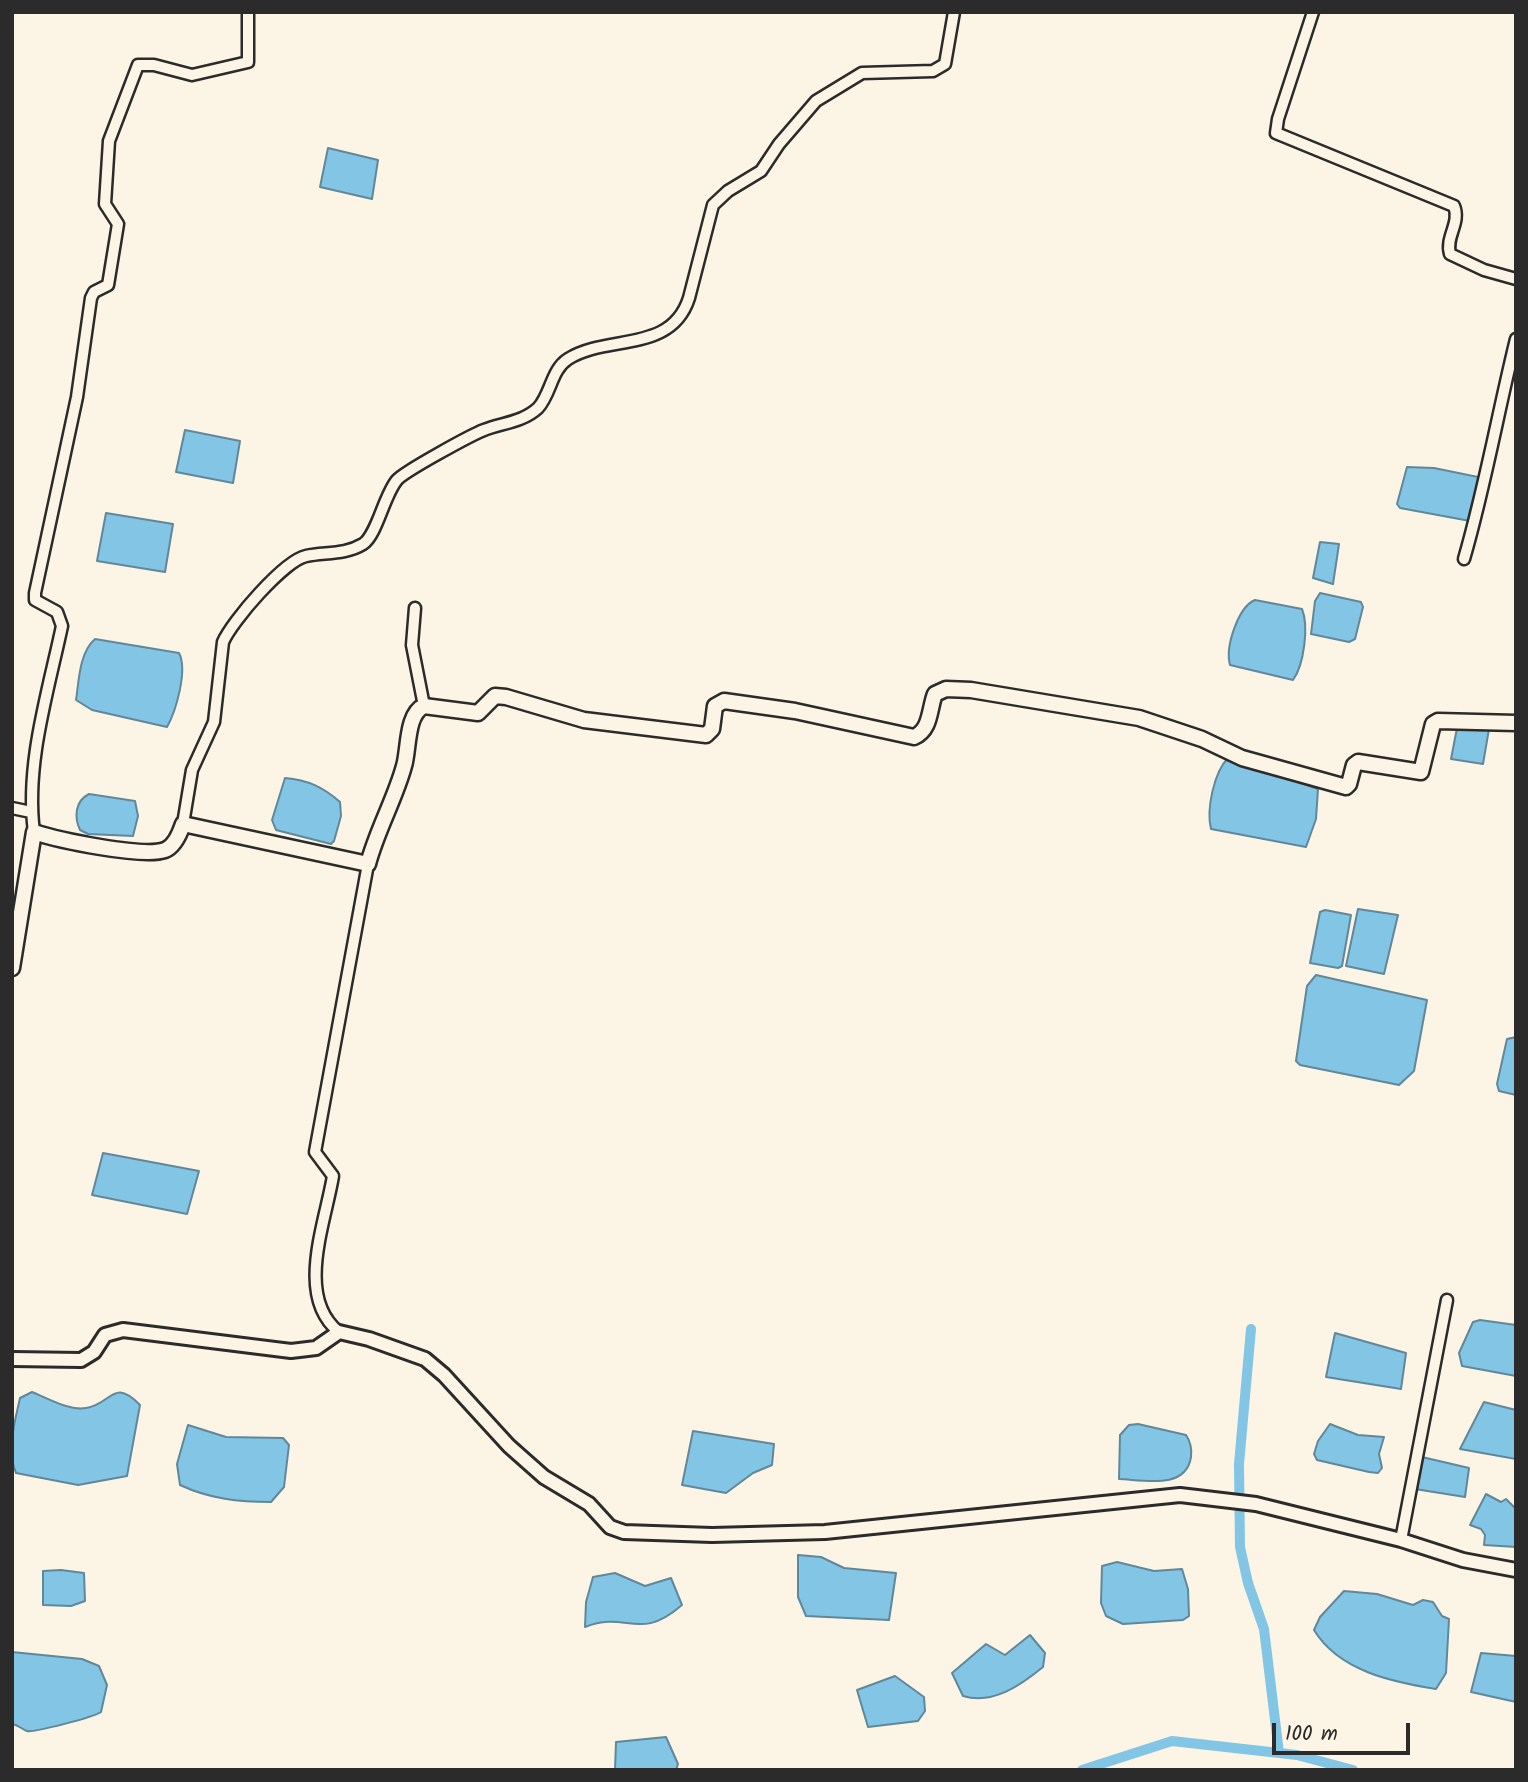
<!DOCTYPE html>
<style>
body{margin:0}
#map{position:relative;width:1528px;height:1782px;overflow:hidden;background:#fcf5e5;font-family:Kalam,sans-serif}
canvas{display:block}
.frame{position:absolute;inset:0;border:14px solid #2b2b2b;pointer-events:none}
.scale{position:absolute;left:1272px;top:1723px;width:138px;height:32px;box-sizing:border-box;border:4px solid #2b2b2b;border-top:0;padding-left:9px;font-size:21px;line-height:24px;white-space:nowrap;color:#2b2b2b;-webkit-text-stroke:5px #fcf5e5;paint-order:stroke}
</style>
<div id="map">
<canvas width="1528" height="1782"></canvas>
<div class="frame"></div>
<div class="scale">100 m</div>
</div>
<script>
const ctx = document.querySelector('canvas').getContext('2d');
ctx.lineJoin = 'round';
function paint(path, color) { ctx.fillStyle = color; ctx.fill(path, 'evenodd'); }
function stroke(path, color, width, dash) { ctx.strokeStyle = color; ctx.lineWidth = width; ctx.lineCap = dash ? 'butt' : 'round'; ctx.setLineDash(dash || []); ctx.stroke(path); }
const water = new Path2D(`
 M328,148l50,12 -6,39 -52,-12z
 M185,430l55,11 -7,42 -57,-11z
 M1407,467l27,1 44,9 -1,26 -7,18 -70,-13 -3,-4z
 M106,513l67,11 -8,48 -68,-11z
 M1320,542l19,2 -6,40 -20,-6z
 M1320,593l41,9 2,5 -8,32 -6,3 -38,-8 4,-33z
 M1255,600l47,9c7,17 2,56 -9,71l-63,-15c-5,-18 8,-58 25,-65z
 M95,639l84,14c9,17 -3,58 -12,74l-75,-17 -16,-10c3,-19 3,-47 19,-61z
 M1458,723l31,6 -6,35 -32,-5z
 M1228,758l90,31 -2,30 -10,28 -95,-18c-5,-19 3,-57 17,-71z
 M285,778c23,2 38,9 55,24l1,14 -7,25 -3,3 -55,-14 -4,-10z
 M89,794l46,7 3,15 -5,20 -45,-2 -8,-4c-6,-13 -5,-29 9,-36z
 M1358,909l40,6 -14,59 -38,-8z
 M1325,910l26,5 -9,51 -4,2 -28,-5 10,-51z
 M1316,975l111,25 -13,71 -15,14 -99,-20 -4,-4 11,-75z
 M1516,1037v58l-17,-4 -2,-7 10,-45z
 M103,1153l96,18 -12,43 -95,-19z
 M1480,1320l36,5v51l-54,-10 -3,-13 14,-31z
 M1335,1333l71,20 -5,36 -75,-12z
 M32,1392c15,6 37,19 54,16 26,-4 27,-31 54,-3l-13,71 -49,9 -62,-12c-10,-23 -1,-52 4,-75z
 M1484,1402l32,8v49l-56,-10z
 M1138,1424l48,11c5,7 6,13 5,22 -5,33 -47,23 -72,22l1,-44 9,-10z
 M1330,1424l28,11 26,2 -5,17 3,14 -4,5 -9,-1 -52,-12 -3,-6 4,-13z
 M188,1425l38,12 57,1 6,7 -5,42 -13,15c-32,0 -61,-3 -91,-17l-3,-21z
 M693,1431l81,13 -2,21 -19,8 -27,20 -44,-8z
 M1422,1457l47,11 -4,29 -50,-8z
 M1486,1494l15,8 5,-3 10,10v38l-32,-2 1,-10 -4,-6 -11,-4z
 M798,1555l23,2 23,11 52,5 -7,47 -83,-4 -8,-19z
 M1117,1562l37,9 28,-2 6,20 1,27 -6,4 -60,4 -17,-8 -5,-13 1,-37z
 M61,1570l23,3 1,28 -14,5 -28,-1v-34z
 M615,1573l30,13 26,-8 11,27c-44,38 -54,5 -97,22l1,-25 7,-25z
 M1344,1591l33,3 36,11 10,-5 10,2 9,14 7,3 -3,54 -10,16c-44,-7 -97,-18 -122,-59l6,-13z
 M1030,1635l15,18 -2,14c-22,18 -50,38 -80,29l-11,-23 34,-29 19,11z
 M12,1652l70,7 17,7 8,19 -6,27c-7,5 -68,21 -74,19 -6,-2 -8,-6 -15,-7z
 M1481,1653l35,3v46l-45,-10z
 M895,1676l29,21 1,14 -7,10 -50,6 -11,-37z
 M666,1737l12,27 -2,6h-61l1,-28z`);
paint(water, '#83c5e4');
stroke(water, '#60879a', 2);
stroke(new Path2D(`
 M1251,1329l-12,135 1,83 8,36 16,46 15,124
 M1082,1770l90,-29 125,14 56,15`), '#83c5e4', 10);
const minor = new Path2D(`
 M1313,12l-35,107 -2,14 178,73c7,17 -9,31 -4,48l34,16 32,9
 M1464,559c21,-72 34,-147 52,-220
 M415,608l-3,37 12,61
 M12,808l19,4
 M183,824l9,-54 22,-48 9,-80c9,-21 61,-81 83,-86 19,-4 39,-1 57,-12 14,-9 21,-49 34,-64 8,-9 74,-45 87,-50 18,-7 39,-8 54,-22 13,-14 13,-38 30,-49 39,-25 103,-5 121,-61l24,-93 15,-14 33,-20 18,-27 37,-43 46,-28 71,-2 12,-7 9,-52
 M34,832c-9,-67 14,-140 28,-206l-5,-14 -22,-12v-7l42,-196 14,-99 3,-6 14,-7 10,-61 -13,-20 4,-63 29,-76h16l38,10 56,-13v-50
 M339,1332c-44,-35 -14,-108 -6,-156l-18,-24 53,-288
 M1401,1540l46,-240`);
const tertiary = new Path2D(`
 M12,1359l69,1 13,-8 11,-17 18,-5 168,21 25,-3 23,-16 30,7 56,20 19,16 65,71 35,31 45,27 21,23 14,5 88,3 113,-3 355,-37 76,9 145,36 62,20 53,10`);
const secondary = new Path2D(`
 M12,968l22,-136c24,8 109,26 131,18 10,-4 15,-17 18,-26l185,40c9,-34 27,-65 36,-98 5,-16 2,-52 20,-60l54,7 17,-17 11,1 78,23 122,15 6,-6 3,-23 9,-5 71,10 119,26c17,-7 15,-28 21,-43l11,-5 25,1 168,28 63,21 40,19 104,29 3,-3 5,-19 4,-3 63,10 12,-48 5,-3 78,2`);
stroke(minor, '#2b2b2b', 15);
stroke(tertiary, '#2b2b2b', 18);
stroke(secondary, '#2b2b2b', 19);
stroke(minor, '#fcf5e5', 10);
stroke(tertiary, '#fcf5e5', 12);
stroke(secondary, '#fcf5e5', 14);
</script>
